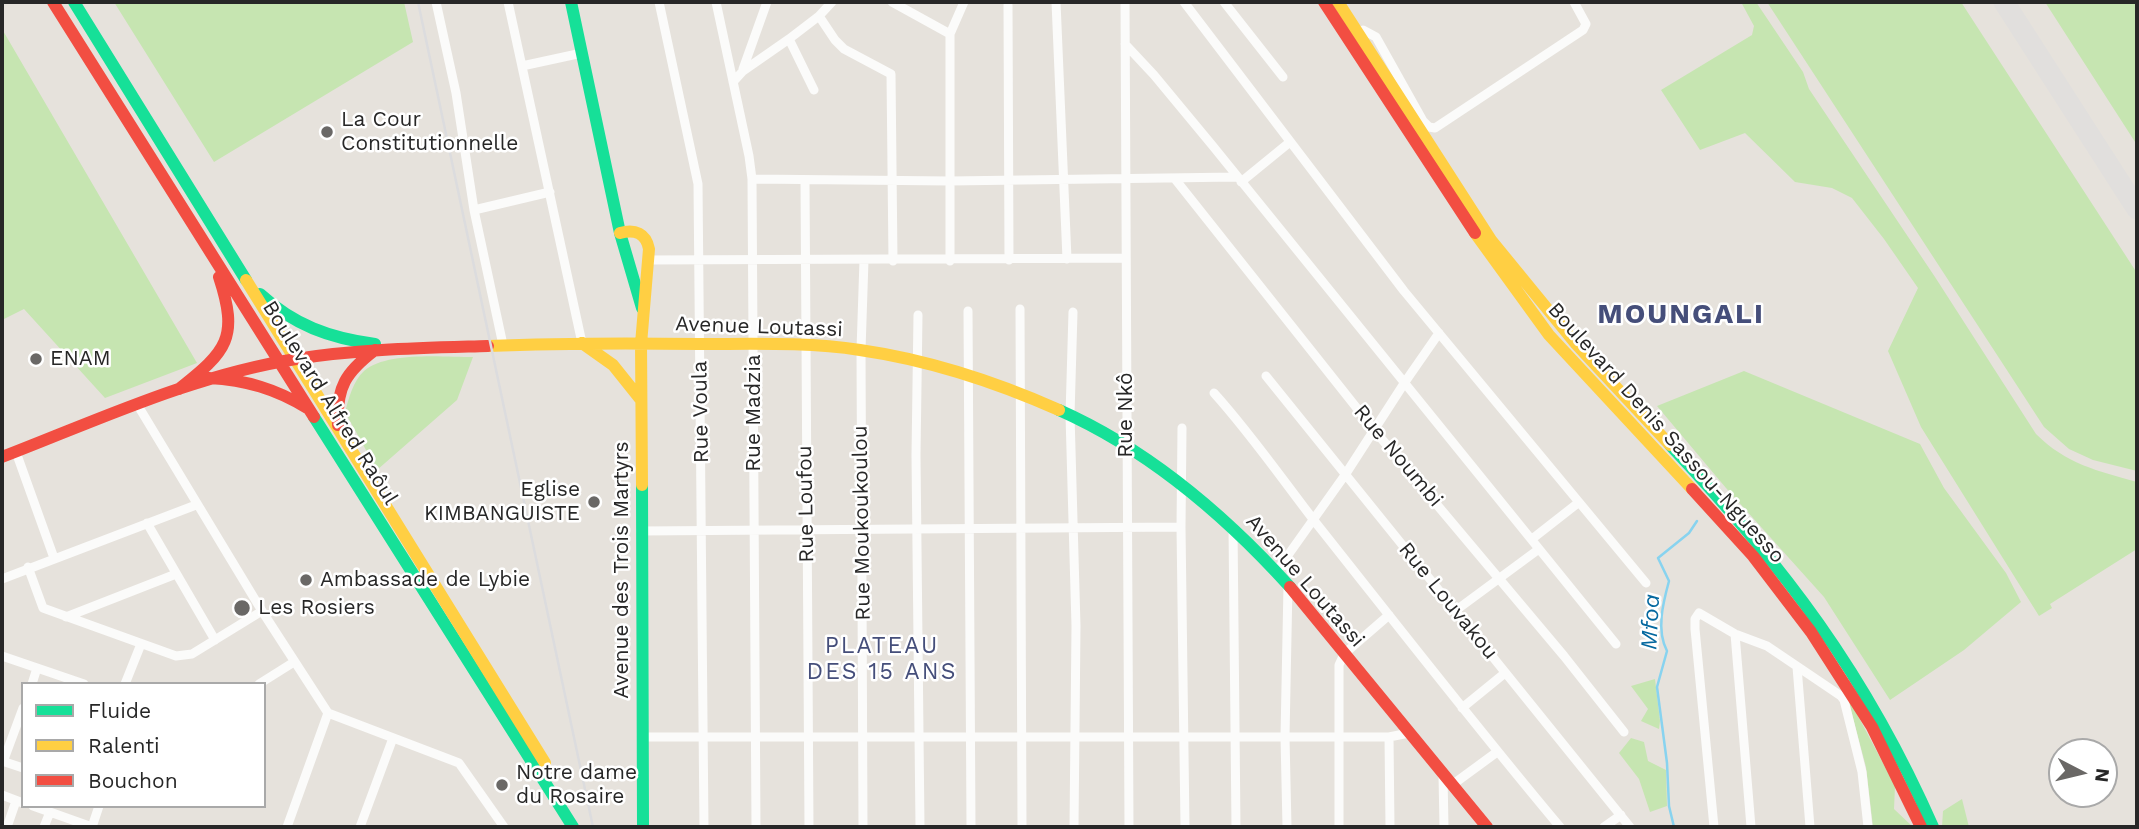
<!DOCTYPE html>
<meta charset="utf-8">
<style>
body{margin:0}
#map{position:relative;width:2139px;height:829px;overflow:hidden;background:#e6e2dc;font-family:"Work Sans",sans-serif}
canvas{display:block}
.frame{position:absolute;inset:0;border:4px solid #272727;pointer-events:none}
.legend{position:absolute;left:21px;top:682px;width:245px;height:126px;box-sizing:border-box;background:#fff;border:2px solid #a9a9a9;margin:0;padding:9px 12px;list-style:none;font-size:21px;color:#272727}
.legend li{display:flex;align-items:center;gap:14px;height:35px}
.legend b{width:35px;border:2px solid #a9a9a9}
.north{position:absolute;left:2048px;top:738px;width:70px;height:70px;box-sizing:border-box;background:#fff;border:2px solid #a9a9a9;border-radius:50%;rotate:97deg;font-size:19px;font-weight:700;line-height:28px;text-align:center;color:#272727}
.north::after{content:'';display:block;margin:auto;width:24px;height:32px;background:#6a6866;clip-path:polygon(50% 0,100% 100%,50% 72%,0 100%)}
</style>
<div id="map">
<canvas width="2139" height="829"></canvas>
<div class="frame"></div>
<ul class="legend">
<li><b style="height:9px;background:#16e098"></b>Fluide</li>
<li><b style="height:9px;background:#ffcf43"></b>Ralenti</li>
<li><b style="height:9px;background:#f24e42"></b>Bouchon</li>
</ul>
<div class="north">N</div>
</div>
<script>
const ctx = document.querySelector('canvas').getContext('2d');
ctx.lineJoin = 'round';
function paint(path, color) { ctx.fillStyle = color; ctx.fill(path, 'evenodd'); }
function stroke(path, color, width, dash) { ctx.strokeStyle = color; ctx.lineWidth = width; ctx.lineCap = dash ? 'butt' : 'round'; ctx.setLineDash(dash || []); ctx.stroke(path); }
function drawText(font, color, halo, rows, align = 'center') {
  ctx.font = font + ' "Work Sans",sans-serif'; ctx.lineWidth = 5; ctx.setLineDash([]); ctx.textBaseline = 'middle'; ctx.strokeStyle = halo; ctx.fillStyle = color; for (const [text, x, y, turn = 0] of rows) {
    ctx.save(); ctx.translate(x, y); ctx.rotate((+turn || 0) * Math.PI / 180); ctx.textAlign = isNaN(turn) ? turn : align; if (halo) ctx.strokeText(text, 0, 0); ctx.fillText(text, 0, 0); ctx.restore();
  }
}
paint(new Path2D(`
 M114,2h290l9,40 -199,120z
 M1741,2h15l47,70 6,17 126,188 101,157c30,30 62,37 101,48v67l-87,55 2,4 -13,8 -118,-189 -33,-76 30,-63 -34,-49 -32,-41 -20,-10 -37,-6 -50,-49 -45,17 -39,-60 91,-55 2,-9z
 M1767,2h194l176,271v198l-44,-11 -24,-11 -25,-22z
 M2045,2h92v143z
 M2,29l195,334 -92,35 -81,-89 -22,11z
 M473,357l-16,43 -80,70 -32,-58c4,-14 8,-31 19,-41 23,-20 79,-14 109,-14z
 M1744,371l176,73 24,44 62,85 15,29 -57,48 -74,50 -66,-103 -98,-109 -69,-82z
 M1655,679l5,42 -1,8 -18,-8 7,-12 -17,-23z
 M1847,695l48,91 -1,23 19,18h-40l-7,-60z
 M1631,738l13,4 4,19 18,9 1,36 -17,6 -11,-33 -20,-26z
 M1962,799l7,28h-27l1,-16z`), '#c6e5b1');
stroke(new Path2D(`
 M1674,827l-5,-21 -2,-43 -10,-76 10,-36c-11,-21 -4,-48 2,-70l-11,-23 31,-25 8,-12`), '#88d3ef', 2.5);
stroke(new Path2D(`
 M2004,2l133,207`), '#e1dfdd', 21);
stroke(new Path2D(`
 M436,2l20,91 18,117 29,135
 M508,2l74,341
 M659,2l39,182 6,643
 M716,2l33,154 3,23 4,648
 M892,2l58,32
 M1056,2l11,257
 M1125,2l4,825
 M1184,2l220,289 242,292
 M1224,2l59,75
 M1008,5l1,255
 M819,16l16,24 9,9 47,25 2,187
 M1358,33l5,-3 13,7 47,84 6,6 6,1 148,-98 3,-6 -12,-22
 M789,39l25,51
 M1125,44l29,31 58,70 404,499
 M522,66l60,-13
 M743,69l24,-67
 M733,82l10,-11 46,-32 30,-23 13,-14
 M752,179l198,2 287,-4
 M1175,179l200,252 189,225 60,76
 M805,181l4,646
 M1241,182l49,-40
 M474,210l76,-18
 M649,260l477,-2
 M950,261v-227l14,-32
 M1020,309l2,518
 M968,311l3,516
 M1073,312l-3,103 6,211 -2,201
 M918,315l-2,140 4,372
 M1266,376l364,451
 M1214,393c37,41 68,86 102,130 81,102 160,204 244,304
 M137,404l125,207 66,102 131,50 45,64
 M1182,428l-1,99 4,300
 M16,452l38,106
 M147,523l68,117
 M1233,527l3,300
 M641,531l540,-4
 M1532,539l46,-36
 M28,567l15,41 133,48 16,-2 70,-43
 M1276,572l69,-97 60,-93 34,-49
 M2,579l194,-74
 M1455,611l84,-62
 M66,617l110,-43
 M1735,634l16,193
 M2,656l82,28
 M1797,667l13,160
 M32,684l5,-16
 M125,684l16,-40
 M259,684l35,-22
 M1462,708l43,-35
 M642,737h747l20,-4
 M1389,737l1,90
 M2,761l21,7
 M3,762l20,-54
 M1443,775l1,52
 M1452,785l45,-33
 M2,795l21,8
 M33,806l59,21
 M7,827l9,-26
 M44,827l6,-15
 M92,827l7,-21
 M287,827l41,-114
 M360,827l33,-89
 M863,827l-2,-477 3,-90
 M1287,827l-2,-90 3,-152
 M1339,827v-162l5,-11 45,-39
 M1604,827l17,-12
 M1714,827l-19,-198v-10l4,-6 36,21 32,12 74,50 3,4 18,72 6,55`), '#fbfbfa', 9);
stroke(new Path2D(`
 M74,2l172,278
 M571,2l49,231 22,75
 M260,294c34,31 69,44 115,50
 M1059,410c90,40 165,104 231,177
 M314,417l259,410
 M1670,445c113,120 196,229 263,382
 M642,485l1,342`), '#16e098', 12);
stroke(new Path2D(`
 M1338,2l153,238 85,104 94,101
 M620,233c15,-4 26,0 29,16l-8,95 1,141
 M1475,233l74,102 143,154
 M246,280l299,483
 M582,343l31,22 28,35
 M488,346c71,-3 142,-3 213,-2 53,0 107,-2 159,6 69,10 136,32 199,60`), '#ffcf43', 12);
stroke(new Path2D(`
 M53,2l261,415
 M1324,2l151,231
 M209,378c37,2 67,11 98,30
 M179,389c48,-38 60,-51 40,-112
 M338,425c-2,-38 8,-53 37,-75
 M2,457c96,-37 192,-82 294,-98 63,-10 128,-11 192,-13
 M1692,489l61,67 58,76 61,95 49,100
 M1290,587l197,240`), '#f24e42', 12);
stroke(new Path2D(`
 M418,2l175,825`), '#dcdcde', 2.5);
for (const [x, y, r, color] of [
 [327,132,7,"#6a6866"],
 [36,359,7,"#6a6866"],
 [594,502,7,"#6a6866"],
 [306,580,7,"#6a6866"],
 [242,608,9,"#6a6866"],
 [502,785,7,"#6a6866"]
]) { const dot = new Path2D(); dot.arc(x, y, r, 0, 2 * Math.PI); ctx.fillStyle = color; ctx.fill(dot); stroke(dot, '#fff', 2.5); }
drawText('21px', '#272727', '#fff', [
 ["La Cour",341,120],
 ["Constitutionnelle",341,144],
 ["ENAM",50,359],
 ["Eglise",580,490,"right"],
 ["KIMBANGUISTE",580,514,"right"],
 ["Ambassade de Lybie",320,580],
 ["Les Rosiers",258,608],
 ["Notre dame",516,773],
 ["du Rosaire",516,797]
], 'left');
drawText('21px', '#272727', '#fff', [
 ["Avenue Loutassi",759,327,2],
 ["Boulevard Alfred Raôul",330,403,58],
 ["Rue Voula",701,412,-91],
 ["Rue Madzia",754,413,-90],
 ["Rue Nkô",1126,415,-90],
 ["Boulevard Denis Sassou-Nguesso",1666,433,48],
 ["Rue Noumbi",1398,456,50],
 ["Rue Loufou",806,504,-91],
 ["Rue Moukoukoulou",862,523,-91],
 ["Avenue des Trois Martyrs",622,570,-90],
 ["Avenue Loutassi",1305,581,49],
 ["Rue Louvakou",1448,601,51]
]);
drawText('italic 23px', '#04689f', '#fff', [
 ["Mfoa",1651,622,-87]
]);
ctx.letterSpacing = '2px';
drawText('23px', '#454e7a', '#fff', [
 ["PLATEAU",882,646],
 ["DES 15 ANS",882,672]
]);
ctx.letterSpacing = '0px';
ctx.letterSpacing = '2px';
drawText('bold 28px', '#454e7a', '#fff', [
 ["MOUNGALI",1681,315]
]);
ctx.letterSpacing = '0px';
</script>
